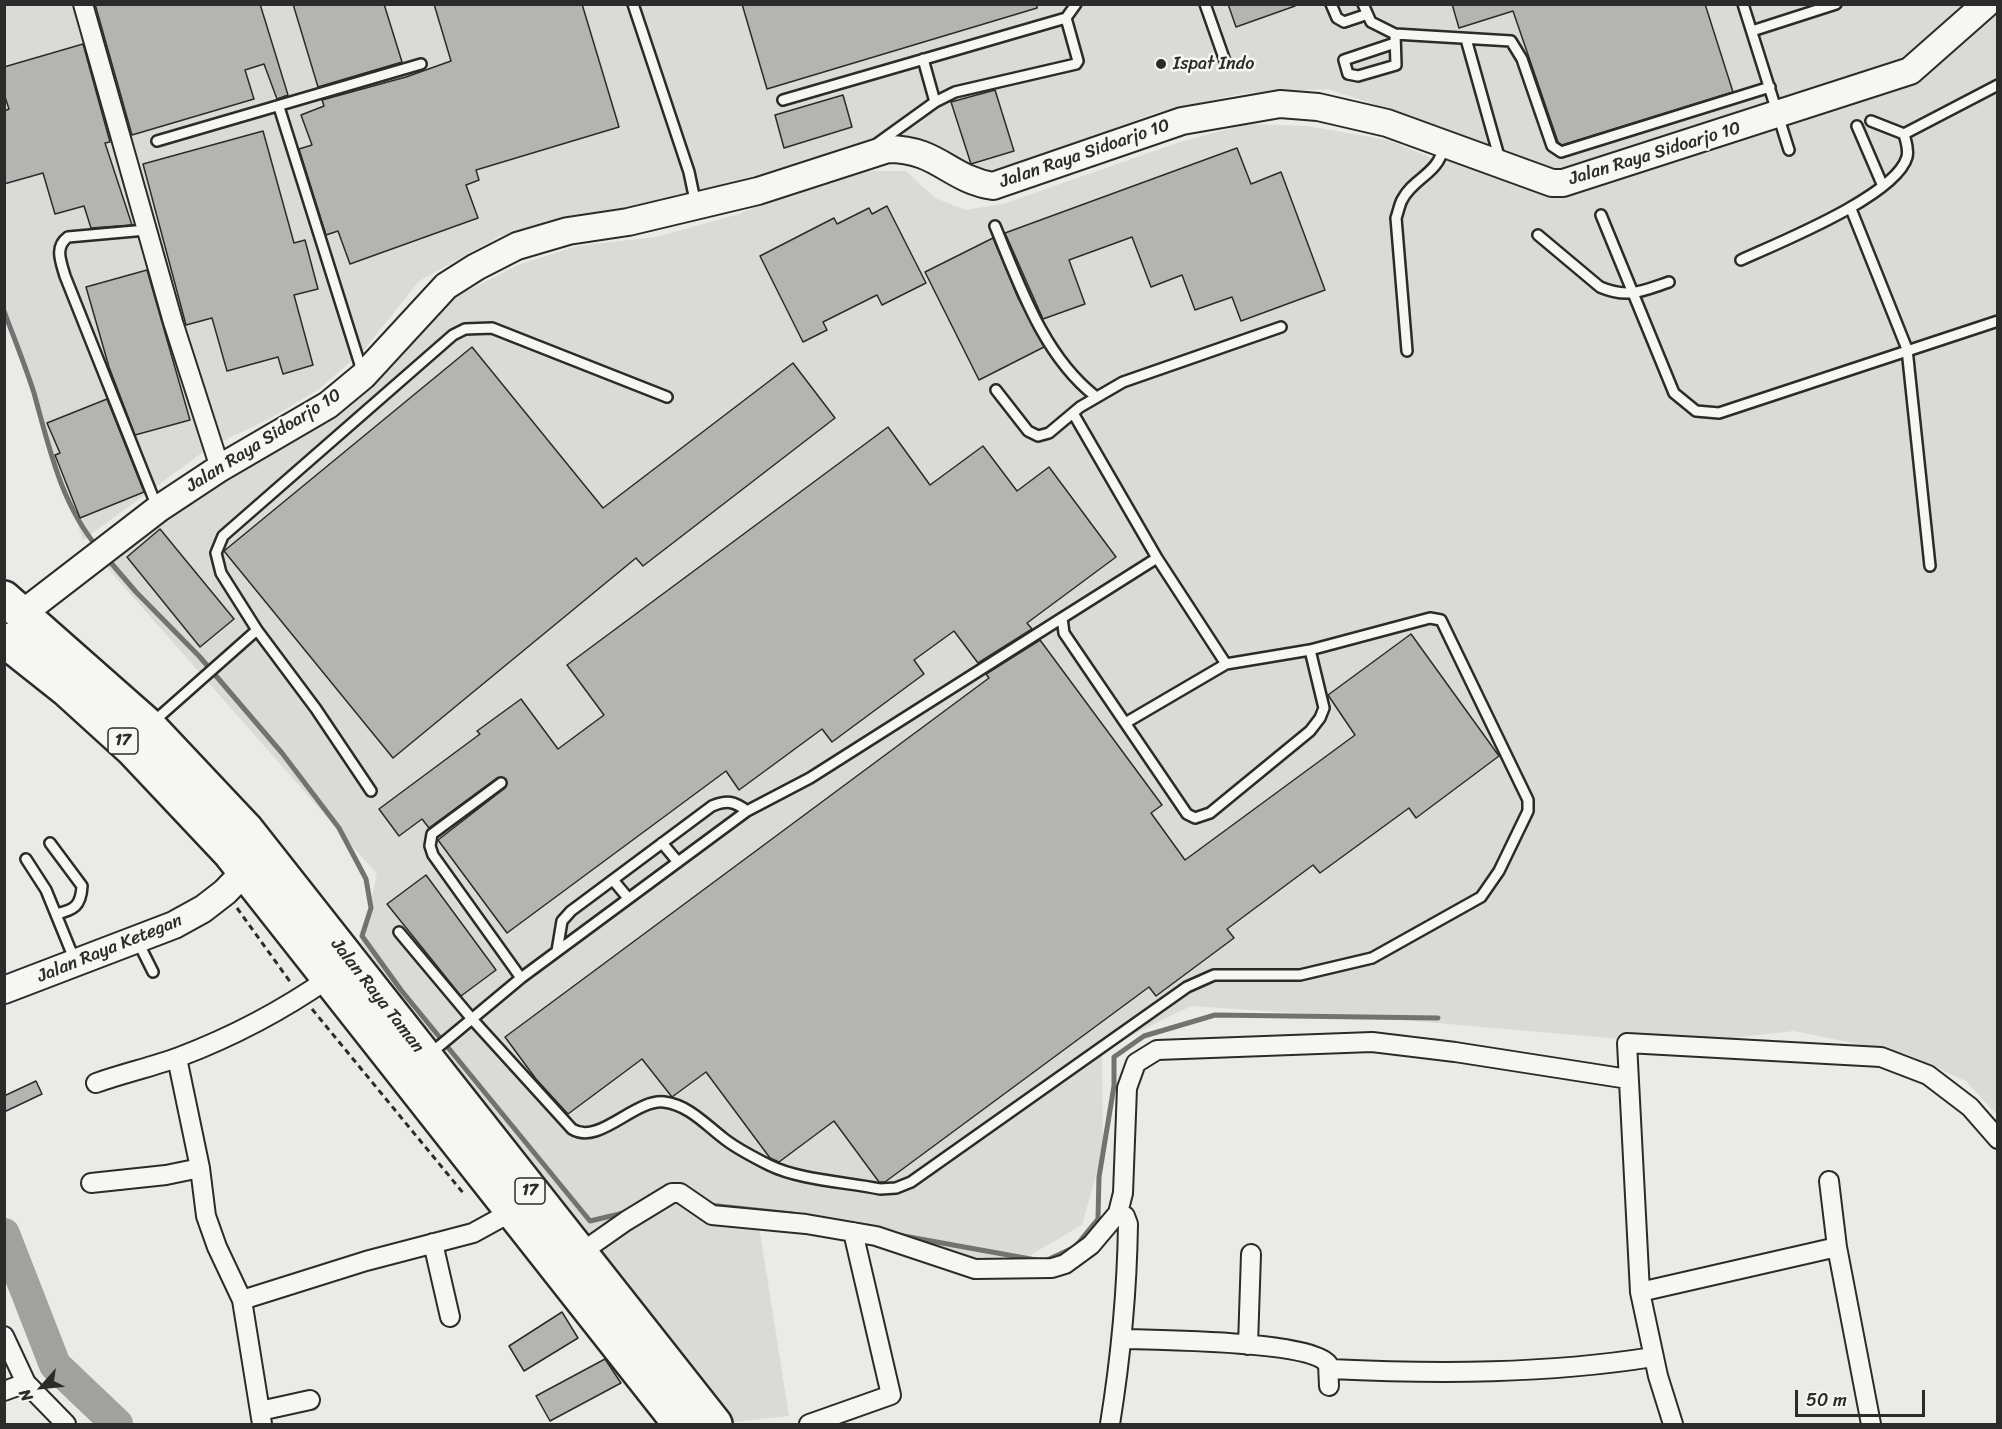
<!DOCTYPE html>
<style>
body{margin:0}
#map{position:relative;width:2002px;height:1429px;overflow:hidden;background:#eaeae6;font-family:Sriracha,sans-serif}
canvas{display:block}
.frame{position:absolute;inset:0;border:6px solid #2b2b2b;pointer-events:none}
.north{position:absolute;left:12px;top:1357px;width:60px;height:60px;-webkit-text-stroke:4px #f6f6f2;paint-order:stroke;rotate:243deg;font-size:16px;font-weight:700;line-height:24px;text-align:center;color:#2b2b2b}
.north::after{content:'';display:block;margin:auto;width:21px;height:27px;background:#2b2b2b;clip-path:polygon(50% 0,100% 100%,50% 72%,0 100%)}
.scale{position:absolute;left:1795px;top:1390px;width:130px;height:27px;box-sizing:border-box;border:3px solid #2b2b2b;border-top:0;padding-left:8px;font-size:18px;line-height:21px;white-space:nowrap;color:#2b2b2b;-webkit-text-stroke:4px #f6f6f2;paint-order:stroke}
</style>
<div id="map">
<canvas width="2002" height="1429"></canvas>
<div class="frame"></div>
<div class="north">N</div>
<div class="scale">50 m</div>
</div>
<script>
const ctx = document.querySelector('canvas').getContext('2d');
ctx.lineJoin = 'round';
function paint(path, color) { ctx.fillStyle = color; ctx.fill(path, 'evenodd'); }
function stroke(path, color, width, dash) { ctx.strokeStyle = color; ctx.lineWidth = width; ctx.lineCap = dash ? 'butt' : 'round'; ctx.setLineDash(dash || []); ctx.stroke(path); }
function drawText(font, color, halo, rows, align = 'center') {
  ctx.font = font + ' Sriracha,sans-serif'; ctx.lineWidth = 5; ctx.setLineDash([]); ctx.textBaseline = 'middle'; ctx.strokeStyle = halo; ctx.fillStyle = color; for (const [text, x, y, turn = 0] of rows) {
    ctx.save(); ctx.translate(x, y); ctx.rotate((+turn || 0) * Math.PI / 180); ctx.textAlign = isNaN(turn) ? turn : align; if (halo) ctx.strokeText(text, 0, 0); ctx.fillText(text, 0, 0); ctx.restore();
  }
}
paint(new Path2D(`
 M4,5h1993v1110l-31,-34 -60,-27 -112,-23 -116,13 -287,-25 -200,-13 -89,44 1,100 -21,75 -74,43 -250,-48 31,196 -56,6 -372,-479 16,-69 -274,-311 104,-79 119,-61 57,-53 62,-68 73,-37 59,-19 79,-9 83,-23 69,-29 50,-14h48l29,27 30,12 38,-6 180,-63 65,-17 59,2 81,14 51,21 2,-34 -113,-38 -84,4 -92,21 -166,64 -64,-37 -24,-5 -236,70 -97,13 -65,17 -81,45 -56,70 -44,38 -48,29 -61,29 -127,93 -78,-228z`), '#dadad6');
stroke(new Path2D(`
 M4,311c10,27 21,54 30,82 15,54 27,111 64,155
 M106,557l30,35 63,64 83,97 57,75 27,51 5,29 -9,28 39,54 189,231 38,-9
 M709,1205l83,9
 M898,1235l138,25
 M1045,1261l30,-14 23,-28 1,-42 15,-91v-29l30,-21 71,-21 223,3`), '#727270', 5);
stroke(new Path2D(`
 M4,1234l51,131 62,59`), '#a1a19e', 32);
const building = new Path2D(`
 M95,4h165l28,91 -11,4 -13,-35 -19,6 9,29 -122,36z
 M293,4h91l18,58 -84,25z
 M434,4h148l37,123 -143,43 3,10 -13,5 12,33 -128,46 -12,-33 -12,4 -27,-86 13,-4 -11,-30 23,-9 -2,-6 84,-23 45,-16z
 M742,4h295v4l-270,81z
 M1228,4h67v2l-59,21z
 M1452,4h253l28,88 -171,53 -4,-3 -45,-131 -54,17z
 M83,44l27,98 -5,1 27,82 -41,3 -7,-22 -29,8 -12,-41 -39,11v-73l5,-2 -5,-15v-27z
 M995,90l19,61 -43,13 -20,-62z
 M843,95l9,32 -68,21 -9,-33z
 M263,131l31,112 11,-3 13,49 -24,6 19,70 -30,9 -5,-17 -51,14 -15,-53 -26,7 -43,-161z
 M1237,148l14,36 30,-12 44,118 -84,31 -9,-24 -37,13 -13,-35 -31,12 -19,-50 -63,23 16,44 -42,15 -38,-86z
 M887,206l39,77 -44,22 -5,-10 -54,27 4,8 -24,12 -43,-86 74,-38 3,6 32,-16 3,6z
 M993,238l25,60 26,49 -65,33 -54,-108z
 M147,270l43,150 -55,15 -26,-68 -23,-80z
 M472,347l131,161 190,-145 42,55 -192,148 -7,-8 -243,200 -169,-207z
 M107,399l37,93 -64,26 -25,-63 5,-2 -13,-30z
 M888,427l42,58 53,-39 34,45 32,-24 67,90 -89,66 5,6 -54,34 -24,-32 -40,29 10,14 -92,68 -10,-13 -83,61 -13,-19 -219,162 -69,-93 67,-52 1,-9 -9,-1 -68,50 -7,-9 -23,17 -20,-27 101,-75 -3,-3 44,-32 37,50 46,-34 -37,-50z
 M160,529l74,90 -34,28 -73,-90z
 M1411,634l88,122 -83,62 -7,-10 -89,65 -7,-8 -86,64 7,9 -78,58 -7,-9 -264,195h-6l-45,-61 -55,41 -9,-4 -64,-86 -34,25 -30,-38 -74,55 -32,-35 -31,-42 484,-359 -3,-4 54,-34 122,165 -11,8 34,47 170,-125 -27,-40z
 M426,875l70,95 -35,26 -74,-92z
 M36,1081l6,13 -38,18v-16z
 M562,1312l16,26 -54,33 -15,-25z
 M605,1359l16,24 -71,38 -14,-25z`);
paint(building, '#b4b4b1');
stroke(building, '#2b2b2b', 1.5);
const lane = new Path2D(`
 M633,4l56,168 7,33
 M1205,4l20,57
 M1331,4l6,14 7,4 21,-7
 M1363,4l8,18 24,12 116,7 11,18 30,87 9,6 209,-65
 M1743,4l46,146
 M1752,31l84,-27
 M1466,39l34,121
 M1395,43l-51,17 4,14 10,2 38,-11 -1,-31
 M923,59l12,43
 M783,100l283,-82
 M279,107l84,267
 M1857,126l25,58
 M1904,134l94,-49
 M157,141l264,-77
 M878,143l57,-41 20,-10 121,-28 2,-3 -12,-43 10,-14
 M1851,209l56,140 23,217
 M1601,215l73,178 22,18 23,2 279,-92
 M995,226c25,60 48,129 100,170
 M146,230l-78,7c-14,10 -7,25 -3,39l92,231
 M1538,235l62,52c28,12 42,4 69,-5
 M1741,260c37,-17 155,-64 166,-103 2,-8 -1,-15 -3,-23l-33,-13
 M1407,351l-11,-133c2,-5 3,-12 6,-18 12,-23 36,-25 42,-54
 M996,390l32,41 10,5 11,-3 31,-26 43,-25 158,-55
 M1073,413l84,145 69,106
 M1157,558l-95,60 2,15 123,181 8,4 15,-5 100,-82 10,-13 4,-10 -14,-58
 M257,630l-36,-57 -5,-20 7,-17 230,-201 12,-6 27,-1 175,69
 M152,723l105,-93 59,79 55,82
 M501,783l-69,51 -2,12 3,9 88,123
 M50,843l32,43c-1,20 -8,24 -26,28
 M662,843l16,19
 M26,859l20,31 29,71
 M613,880l15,18
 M399,932l73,87 100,110c27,17 62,-30 92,-27 24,3 40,21 58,35 13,11 31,20 47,28 30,15 77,17 111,24l16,-1 15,-6 276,-195 27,-12h86l72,-17 109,-61 18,-26 29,-60v-11l-87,-180 -11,-2 -120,32 -84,14 -99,58
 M138,942l15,30
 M557,951l5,-30 9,-10 141,-105c15,-6 22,-5 35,5
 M431,1053l90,-75 226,-167 63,-33 252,-160`);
const street = new Path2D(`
 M83,4l90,318 47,146
 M177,1058l23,110 6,48 11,31 25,53 20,124
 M96,1083c28,-10 56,-16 83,-26 53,-20 104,-47 150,-79
 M1829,1181l8,66 34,177
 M91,1183l75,-8 34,-7
 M433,1243l17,74
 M579,1254l47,-33 46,-28h8l32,22 94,9 70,12 99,33 77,-1 13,-4 26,-19 27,-32 5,-20 4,-105 9,-25 21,-13 215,-8 83,10 173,27
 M1640,1292l197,-45
 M242,1300l124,-39 107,-28 40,-22
 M4,1336l22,47 40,41
 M1124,1339c34,1 186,2 204,25l1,22
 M1248,1345l3,-91
 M1330,1369c108,5 216,5 323,-12
 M4,1391l22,-8
 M260,1411l50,-11
 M809,1424l82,-29 -38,-163
 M1110,1424c11,-68 17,-131 18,-200l-3,-8 -7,-3
 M1673,1424l-15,-48 -18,-84 -13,-249 254,14 47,18 42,32 28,32`);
const secondary = new Path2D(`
 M23,613l135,-104 62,-41 108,-63 35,-29 83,-90 30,-19 41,-21 51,-15 60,-9 130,-31 130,-42c50,0 61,30 105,37l189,-65 98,-17 38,3 69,16 165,60h11l347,-112 76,-67
 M4,990l170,-65 29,-16 22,-17 31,-32`);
const highway = new Path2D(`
 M4,598l145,128 97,103 469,595
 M4,640l62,49 66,60 98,104 450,571`);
stroke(lane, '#2b2b2b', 14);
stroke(street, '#2b2b2b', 22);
stroke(secondary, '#2b2b2b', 30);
stroke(highway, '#2b2b2b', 38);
stroke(new Path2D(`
 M237,908l54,75
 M312,1009l152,185`), '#2b2b2b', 3, [6, 4.5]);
stroke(lane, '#f6f6f2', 9);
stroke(street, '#f6f6f2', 18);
stroke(secondary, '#f6f6f2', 26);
stroke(highway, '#f6f6f2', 33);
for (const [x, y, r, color] of [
 [1161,64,6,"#2b2b2b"]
]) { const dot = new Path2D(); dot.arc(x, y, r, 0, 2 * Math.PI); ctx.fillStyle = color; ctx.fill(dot); stroke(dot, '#f6f6f2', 2); }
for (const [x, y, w] of [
 [123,741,30],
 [530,1191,30]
]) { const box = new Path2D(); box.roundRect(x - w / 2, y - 13, w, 26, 4.5); ctx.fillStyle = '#f6f6f2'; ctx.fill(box); stroke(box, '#2b2b2b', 1.5); }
drawText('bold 16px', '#2b2b2b', null, [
 ["17",123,741],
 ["17",530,1191]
]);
drawText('18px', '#2b2b2b', '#f6f6f2', [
 ["Ispat Indo",1173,64]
], 'left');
drawText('18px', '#2b2b2b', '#f6f6f2', [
 ["Jalan Raya Sidoarjo 10",1085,154,-19],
 ["Jalan Raya Sidoarjo 10",1655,154,-17],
 ["Jalan Raya Sidoarjo 10",264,441,-32],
 ["Jalan Raya Ketegan",110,949,-22],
 ["Jalan Raya Taman",377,996,52]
]);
</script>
